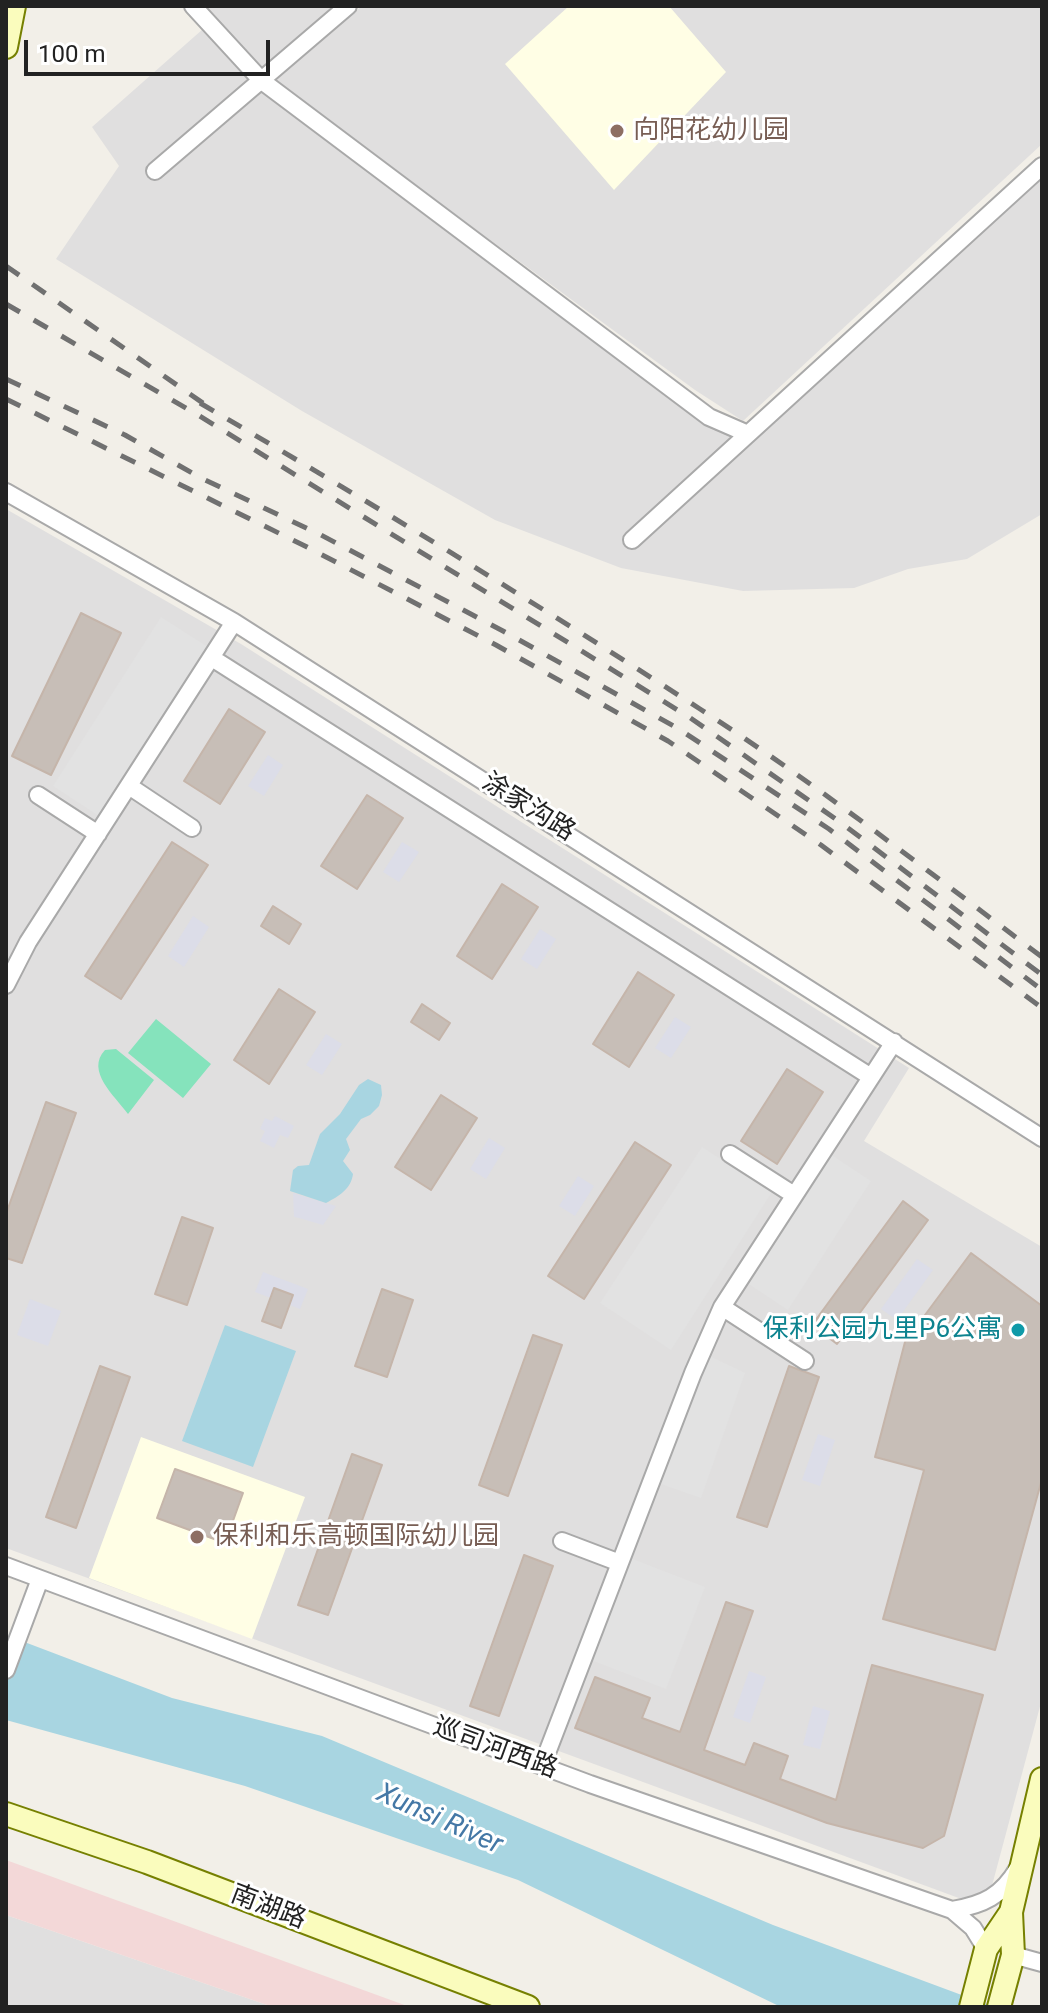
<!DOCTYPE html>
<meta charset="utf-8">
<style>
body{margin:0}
#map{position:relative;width:1048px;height:2013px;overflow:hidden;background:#f2efe8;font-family:Roboto,sans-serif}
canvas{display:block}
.frame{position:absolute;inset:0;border:8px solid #222;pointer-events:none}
.scale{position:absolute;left:24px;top:40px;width:246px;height:36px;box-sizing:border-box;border:4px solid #222;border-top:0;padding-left:10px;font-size:24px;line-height:28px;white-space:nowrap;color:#222;-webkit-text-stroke:6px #fff;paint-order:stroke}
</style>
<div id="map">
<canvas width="1048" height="2013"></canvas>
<div class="frame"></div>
<div class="scale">100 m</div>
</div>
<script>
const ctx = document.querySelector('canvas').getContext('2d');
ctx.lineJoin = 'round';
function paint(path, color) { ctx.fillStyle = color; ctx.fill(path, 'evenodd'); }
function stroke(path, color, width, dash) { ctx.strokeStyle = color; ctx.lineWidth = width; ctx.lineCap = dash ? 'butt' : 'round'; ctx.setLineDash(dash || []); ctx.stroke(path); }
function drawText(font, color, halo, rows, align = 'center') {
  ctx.font = font + ' Roboto,"Noto Sans SC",sans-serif'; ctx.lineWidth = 6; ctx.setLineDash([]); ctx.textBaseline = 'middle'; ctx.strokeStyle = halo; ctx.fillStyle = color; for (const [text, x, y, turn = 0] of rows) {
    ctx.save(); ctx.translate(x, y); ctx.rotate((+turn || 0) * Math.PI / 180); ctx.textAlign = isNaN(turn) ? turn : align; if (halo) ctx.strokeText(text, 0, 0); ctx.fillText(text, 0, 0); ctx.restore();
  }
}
paint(new Path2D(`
 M202,6h136l-77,66z
 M362,6h680v138l-299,277 -48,-31 -422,-309z
 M203,29l58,63 491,347 144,-131 6,-1 140,-133v340l-75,45 -59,10 -54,19 -111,3 -122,-23 -126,-48 -193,-109 -246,-152 63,-93 -27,-39z
 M6,509l235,135 668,424 -45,73 178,106v452l-56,209 -980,-360z
 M6,1915l267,92h-267z`), '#e0dfdf');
paint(new Path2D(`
 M6,1860l404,147h-137l-267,-92z`), '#f3d8d8');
paint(new Path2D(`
 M569,6h100l57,66 -112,118 -109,-126z
 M141,1437l164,60 -53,142 -163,-61z`), '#fffee5');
paint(new Path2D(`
 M156,1019l55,45 -28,34 -55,-45z
 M116,1049l38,31 -26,34c-13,-18 -43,-43 -23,-64z`), '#85e3bc');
paint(new Path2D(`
 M161,617l50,32 -109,169 -49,-32z
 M702,1147l70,45 -101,158 -71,-47z
 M827,1152l44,29 -83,129 -44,-29z
 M707,1355l38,18 -44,125 -43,-15z
 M630,1558l75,29 -39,102 -75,-29z`), '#e2e2e2');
paint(new Path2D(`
 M268,755l15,10 -19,31 -16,-10z
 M402,842l17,10 -20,30 -16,-10z
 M193,916l16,11 -25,40 -16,-11z
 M540,929l16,10 -19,30 -16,-10z
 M675,1017l16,10 -20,31 -16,-10z
 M326,1034l16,10 -20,31 -16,-10z
 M275,1116l19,10 -6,12 -8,-3 -6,13 -14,-7 5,-10 -5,-2 5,-11 7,3z
 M489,1138l16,10 -19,31 -16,-10z
 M578,1176l16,10 -19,30 -16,-10z
 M293,1193l33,10 10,3 -13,19 -24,-7 -5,-1z
 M917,1259l16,11 -36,50 -16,-11z
 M263,1272l45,17 -8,20 -45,-17z
 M30,1299l31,12 -13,35 -31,-11z
 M818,1434l17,6 -15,46 -18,-6z
 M749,1671l17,6 -16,46 -17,-6z
 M813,1706l17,5 -10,38 -17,-4z`), '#dcdde8');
paint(new Path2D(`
 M368,1079l13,6 1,10 -3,11 -9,9 -9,4 -15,20 4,11 -7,11 10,13c-2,15 -14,22 -27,29l-36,-12 3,-21 5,-4 11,-1 11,-31 20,-20 19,-29z
 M225,1325l71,26 -43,116 -71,-26z
 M6,1635l166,63 150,38 451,189 221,82h-213l-263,-127 -273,-94 -239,-66z`), '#a8d5e1');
const building = new Path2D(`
 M81,613l40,20 -70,142 -39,-19z
 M229,709l36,23 -45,72 -36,-23z
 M367,795l36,23 -46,71 -36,-23z
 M172,842l36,23 -87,134 -36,-23z
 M502,884l36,23 -46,72 -35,-23z
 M273,906l28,18 -12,20 -28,-18z
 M638,972l36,23 -45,72 -36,-23z
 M279,989l36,23 -46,72 -35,-24z
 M422,1004l28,19 -11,17 -28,-18z
 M787,1069l36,23 -46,72 -36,-23z
 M441,1095l36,23 -46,72 -36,-23z
 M46,1102l30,11 -54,150 -16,-5v-44z
 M635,1142l36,23 -87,134 -36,-23z
 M903,1201l25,19 -91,124 -25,-19z
 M182,1217l31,11 -26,77 -32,-11z
 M971,1253l71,53v173l-47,171 -112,-31 41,-149 -49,-13 30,-115z
 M274,1288l19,7 -12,33 -19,-7z
 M382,1289l31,11 -26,77 -32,-11z
 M533,1335l29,10 -54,151 -29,-11z
 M100,1366l30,11 -54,151 -30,-11z
 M789,1366l30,11 -52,150 -30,-10z
 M352,1454l30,11 -54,150 -30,-10z
 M175,1469l68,24 -18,50 -68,-25z
 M524,1555l29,11 -54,150 -29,-10z
 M726,1602l27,9 -49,139 41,15 9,-22 34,13 -8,23 56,21 36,-135 111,30 -39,141 -21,12 -96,-25 -252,-95 20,-51 55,21 -8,20 38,14z`);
paint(building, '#c7beb7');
stroke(building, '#c5b5aa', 2);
const street = new Path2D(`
 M193,6l69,75 447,336 39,17
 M155,171l193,-165
 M6,492l228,130 808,516
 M632,540l410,-374
 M212,658l659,419
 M129,786l63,42
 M38,795l60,39
 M6,985l22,-43 206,-320
 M730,1154l64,41
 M722,1307l83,54
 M562,1541l58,22
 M6,1566l584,218 362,126 21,18 13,21
 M6,1670l34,-91
 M542,1766l151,-393 29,-66 172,-265
 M952,1910c31,-5 50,-14 66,-42
 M1013,1955l29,8`);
const secondary = new Path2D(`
 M6,47l8,-41
 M6,1814l141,48 381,145
 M1011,1912l31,-133
 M971,2007l15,-58 25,-37 2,43 -14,52`);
stroke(street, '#a9a9a9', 20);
stroke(secondary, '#768001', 26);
stroke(street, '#fff', 16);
stroke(secondary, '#fafcbd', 22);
stroke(new Path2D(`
 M6,266l204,142
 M6,304l192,111 491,302 151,105 202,153
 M6,379l119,56 76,43 120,57 182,96 176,98 150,100 213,161
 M6,399l299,147 191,99 172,96 153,104 221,163
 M200,403c168,98 336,200 500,306 118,76 229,163 342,248`), '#707070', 5, [16, 16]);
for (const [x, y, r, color] of [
 [617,131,8,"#8d6e63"],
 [1018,1330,8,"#0f9aa8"],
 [197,1537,8,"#8d6e63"]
]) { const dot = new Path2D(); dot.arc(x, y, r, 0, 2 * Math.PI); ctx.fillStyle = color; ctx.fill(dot); stroke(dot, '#fff', 3); }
drawText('26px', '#785e54', '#fff', [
 ["向阳花幼儿园",633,131],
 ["保利和乐高顿国际幼儿园",213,1537]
], 'left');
drawText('26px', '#222', '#fff', [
 ["涂家沟路",528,808,32],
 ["巡司河西路",495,1749,20],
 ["南湖路",268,1908,21]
]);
drawText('26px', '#0d838f', '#fff', [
 ["保利公园九里P6公寓",1002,1330]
], 'right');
drawText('italic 28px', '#4478a6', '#fff', [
 ["Xunsi River",439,1820,24]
]);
</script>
